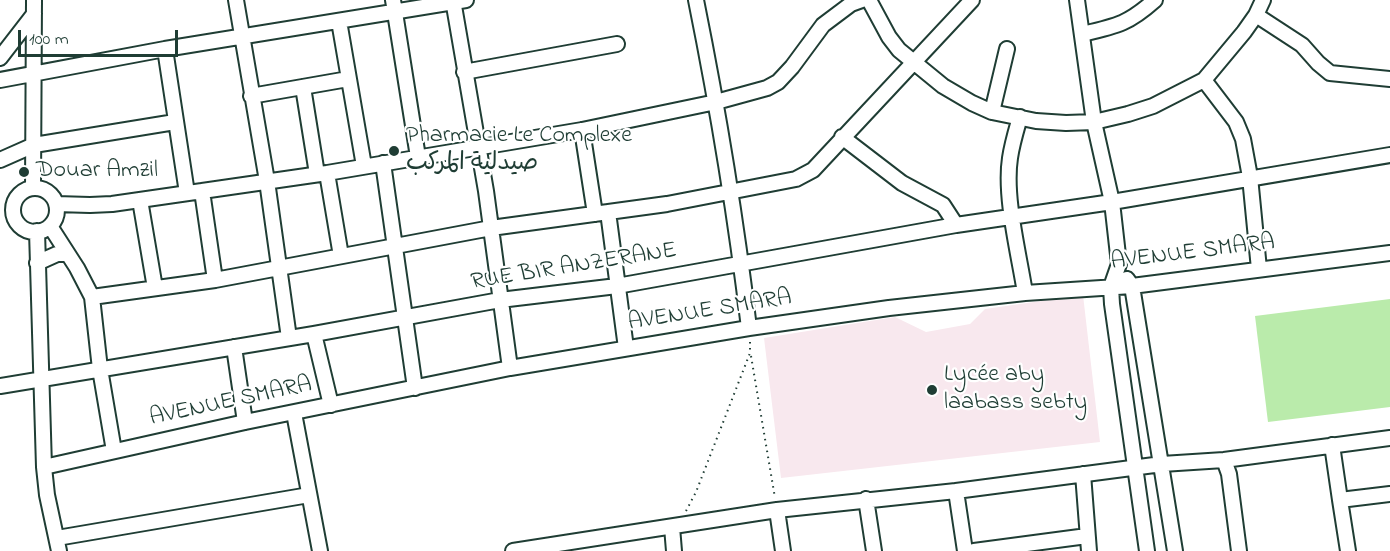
<!DOCTYPE html>
<meta charset="utf-8">
<style>
body{margin:0}
#map{position:relative;width:1390px;height:551px;overflow:hidden;background:#fff;font-family:"Indie Flower",sans-serif}
canvas{display:block}
.scale{position:absolute;left:18px;top:30px;width:160px;height:27px;box-sizing:border-box;border:3px solid #1f3d34;border-top:0;padding-left:8px;font-size:18px;line-height:21px;white-space:nowrap;color:#1f3d34;-webkit-text-stroke:4px #fff;paint-order:stroke}
</style>
<div id="map">
<canvas width="1390" height="551"></canvas>
<div class="scale">100 m</div>
</div>
<script>
const ctx = document.querySelector('canvas').getContext('2d');
ctx.lineJoin = 'round';
function paint(path, color) { ctx.fillStyle = color; ctx.fill(path, 'evenodd'); }
function stroke(path, color, width, dash) { ctx.strokeStyle = color; ctx.lineWidth = width; ctx.lineCap = dash ? 'butt' : 'round'; ctx.setLineDash(dash || []); ctx.stroke(path); }
function drawText(font, color, halo, rows, align = 'center') {
  ctx.font = font + ' "Indie Flower","Playpen Sans Arabic",sans-serif'; ctx.lineWidth = 4.5; ctx.setLineDash([]); ctx.textBaseline = 'middle'; ctx.strokeStyle = halo; ctx.fillStyle = color; for (const [text, x, y, turn = 0] of rows) {
    ctx.save(); ctx.translate(x, y); ctx.rotate((+turn || 0) * Math.PI / 180); ctx.textAlign = isNaN(turn) ? turn : align; if (halo) ctx.strokeText(text, 0, 0); ctx.fillText(text, 0, 0); ctx.restore();
  }
}
paint(new Path2D(`
 M1083,295l17,147 -319,36 -17,-140 131,-21 31,15 44,-8 15,-15z`), '#f8e8ee');
paint(new Path2D(`
 M1390,299v108l-122,15 -13,-106z`), '#baebab');
const minor = new Path2D(`
 M236,0l31,181 22,157
 M393,0l25,157
 M453,0l33,191 24,177
 M696,0c22,109 40,218 53,328
 M869,0l20,37 10,13 44,36 29,17 20,9 44,9 30,2 28,-1 34,-8 25,-8 51,-26 40,-48 12,-17 7,-15
 M1077,0l17,122 18,80 7,62 -8,23 1,17 35,247
 M1256,15l46,30 16,18 12,10 60,6
 M339,21l25,145
 M1082,34c35,-8 46,-10 73,-34
 M165,49l22,144
 M0,58l34,-44
 M464,72l153,-28
 M0,80l165,-31 301,-49
 M1204,80l32,42 7,17 7,38 9,92
 M303,87l14,87
 M251,96l97,-17
 M992,112l15,-63
 M1020,117c-4,14 -8,27 -10,41 -6,39 9,96 15,135
 M582,130l13,84
 M842,137l60,46 41,22 13,20
 M0,160l34,-15 141,-23
 M383,163l32,225
 M327,173l14,83
 M33,188l1,-188
 M13 210a22 22 0 1 1 44 0a22 22 0 1 1-44 0Z
 M202,191l13,89
 M140,200l15,88
 M56,204l34,1 22,-1 215,-31 255,-43 134,-28 51,-14 11,-6 14,-15 31,-42 28,-21 11,-4
 M608,212l18,136
 M50,226l27,42 15,29 8,72 14,82
 M37,231l7,236 3,28 12,56
 M37,263l20,-9h11
 M1127,279l5,7 43,265
 M92,297l123,-17 276,-52 176,-24 129,-25 17,-9 159,-170
 M314,334l17,71
 M234,347l11,75
 M0,386l314,-52 186,-34 117,-14 339,-61 156,-23 278,-47
 M294,413l26,138
 M1332,445l8,55 50,-6
 M1224,460l5,14 10,77
 M44,467l201,-45 265,-54 239,-40 140,-20 136,-15 107,-7 258,-33
 M1083,474l6,77
 M956,491l9,60
 M866,499l8,52
 M1340,500l8,51
 M777,510l6,41
 M672,527l2,24
 M57,538l252,-43
 M513,551l264,-41 179,-19 206,-27 62,-4 166,-22
 M974,551l113,-15`);
stroke(minor, '#1f3d34', 18);
stroke(new Path2D(`
 M751,356l24,142
 M686,511l10,-19 54,-139v-12`), '#1f3d34', 2, [1.5, 4.5]);
stroke(minor, '#fff', 14);
for (const [x, y, r, color] of [
 [394,151,6,"#1f3d34"],
 [24,172,6,"#1f3d34"],
 [932,390,6,"#1f3d34"]
]) { const dot = new Path2D(); dot.arc(x, y, r, 0, 2 * Math.PI); ctx.fillStyle = color; ctx.fill(dot); stroke(dot, '#fff', 2); }
drawText('24px', '#1f3d34', '#fff', [
 ["Pharmacie Le Complexe",406,137],
 ["صيدلية المركب",406,165],
 ["Douar Amzil",36,172],
 ["Lycée aby",944,376],
 ["laabass sebty",944,404]
], 'left');
drawText('24px', '#1f3d34', '#fff', [
 ["AVENUE SMARA",1193,254,-7],
 ["RUE BIR ANZERANE",574,268,-9],
 ["AVENUE SMARA",710,312,-9],
 ["AVENUE SMARA",231,403,-12]
]);
</script>
